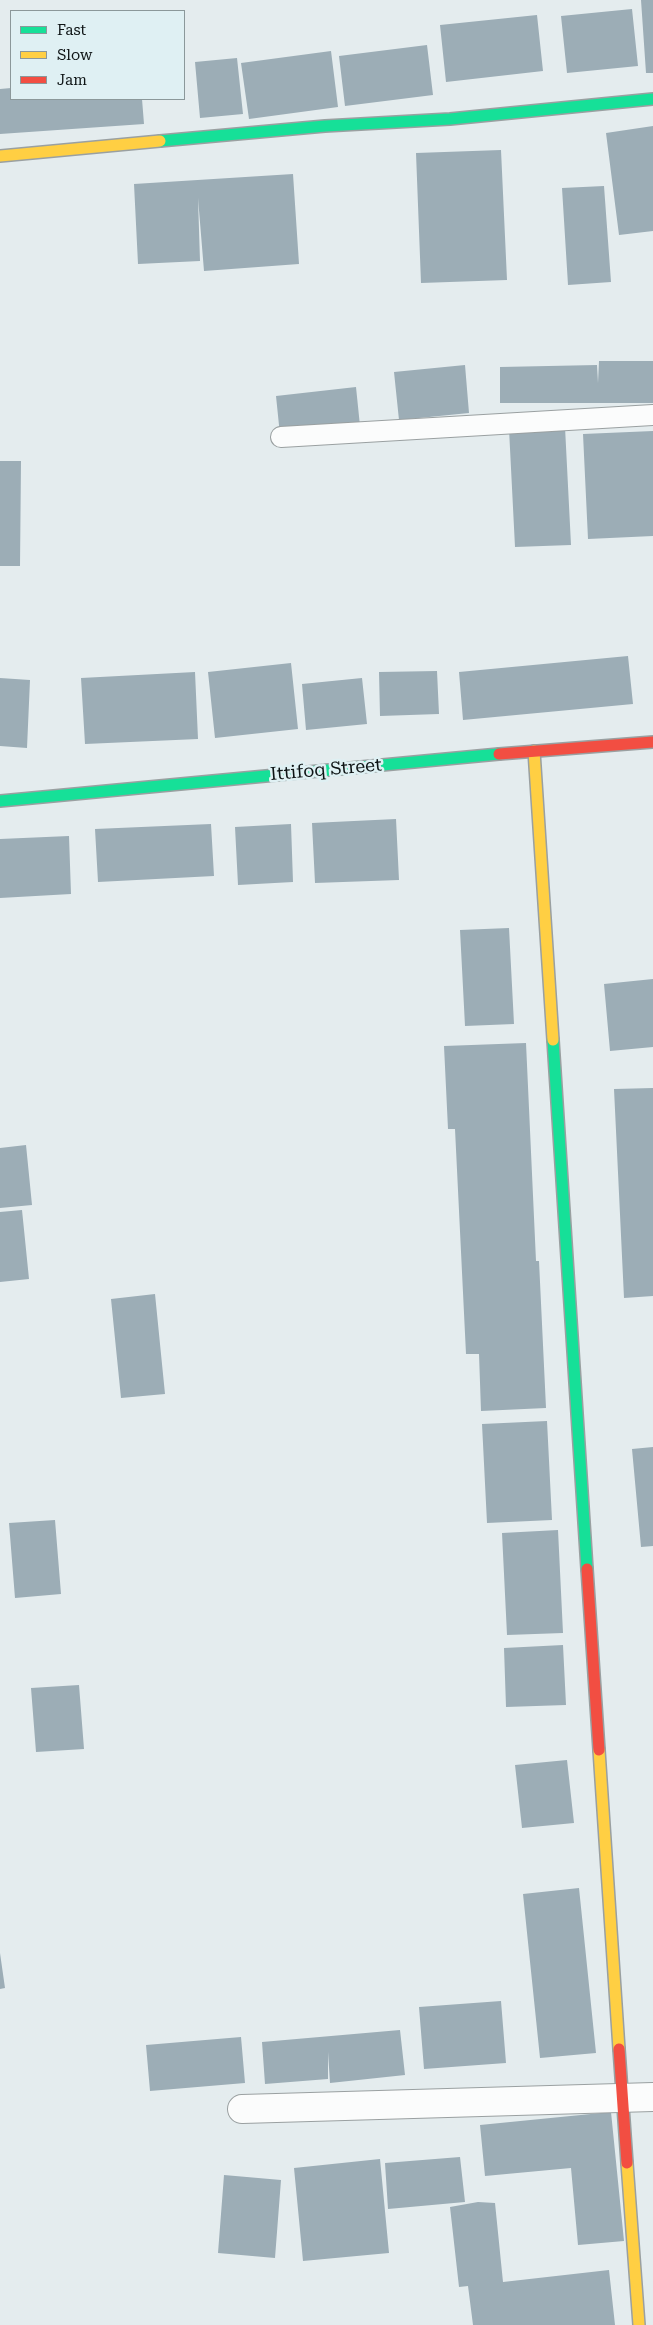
<!DOCTYPE html>
<style>
body{margin:0}
#map{position:relative;width:653px;height:2325px;overflow:hidden;background:#e4ecee;font-family:"Roboto Serif",serif}
canvas{display:block}
.legend{position:absolute;left:10px;top:10px;width:175px;height:90px;box-sizing:border-box;background:#dff0f3;border:1px solid #8b989a;margin:0;padding:6px 9px;list-style:none;font-size:15px;color:#0e1415}
.legend li{display:flex;align-items:center;gap:10px;height:25px}
.legend b{width:25px;border:1px solid #8b989a}
</style>
<div id="map">
<canvas width="653" height="2325"></canvas>
<ul class="legend">
<li><b style="height:6px;background:#16e098"></b>Fast</li>
<li><b style="height:6px;background:#ffcf43"></b>Slow</li>
<li><b style="height:6px;background:#f24e42"></b>Jam</li>
</ul>
</div>
<script>
const ctx = document.querySelector('canvas').getContext('2d');
ctx.lineJoin = 'round';
function paint(path, color) { ctx.fillStyle = color; ctx.fill(path, 'evenodd'); }
function stroke(path, color, width, dash) { ctx.strokeStyle = color; ctx.lineWidth = width; ctx.lineCap = dash ? 'butt' : 'round'; ctx.setLineDash(dash || []); ctx.stroke(path); }
function drawText(font, color, halo, rows, align = 'center') {
  ctx.font = font + ' "Roboto Serif",serif'; ctx.lineWidth = 5; ctx.setLineDash([]); ctx.textBaseline = 'middle'; ctx.strokeStyle = halo; ctx.fillStyle = color; for (const [text, x, y, turn = 0] of rows) {
    ctx.save(); ctx.translate(x, y); ctx.rotate((+turn || 0) * Math.PI / 180); ctx.textAlign = isNaN(turn) ? turn : align; if (halo) ctx.strokeText(text, 0, 0); ctx.fillText(text, 0, 0); ctx.restore();
  }
}
paint(new Path2D(`
 M641,0h12v73h-7z
 M632,9l6,57 -71,7 -6,-57z
 M537,15l6,56 -97,11 -6,-57z
 M427,45l6,50 -88,11 -6,-50z
 M331,51l7,56 -89,12 -8,-56z
 M237,58l6,56 -43,4 -5,-56z
 M11,88v11h131l2,25 -144,10v-45z
 M653,126v105l-34,4 -13,-102z
 M501,150l6,130 -86,3 -5,-130z
 M293,174l6,90 -95,7 -6,-73 2,63 -62,3 -4,-80z
 M604,186l7,96 -43,3 -6,-97z
 M599,361h54v42h-153v-36l97,-2 1,18z
 M465,365l4,48 -70,7 -5,-48z
 M356,387l4,39 -80,9 -4,-39z
 M565,427l6,118 -56,2 -6,-118z
 M653,431v105l-65,3 -5,-105z
 M0,461h21l-1,105h-20z
 M628,656l5,48 -170,16 -4,-48z
 M291,663l7,66 -83,9 -7,-66z
 M437,671l2,43 -59,2 -1,-44z
 M195,672l3,67 -113,5 -4,-66z
 M0,678l30,2 -3,68 -27,-2z
 M362,678l5,46 -61,6 -4,-46z
 M396,819l3,61 -84,3 -3,-60z
 M211,824l3,52 -116,6 -3,-53z
 M291,824l2,58 -55,3 -3,-58z
 M69,836l2,58 -71,4v-59z
 M509,928l5,96 -49,2 -5,-96z
 M653,979v68l-43,4 -6,-67z
 M526,1043l10,218h3l7,147 -65,3 -2,-57h-13l-11,-225h-7l-4,-83z
 M653,1088v208l-29,2 -10,-209z
 M26,1145l6,60 -32,3v-60z
 M22,1210l7,69 -29,3v-70z
 M155,1294l10,100 -44,4 -10,-99z
 M547,1421l5,99 -65,3 -5,-99z
 M653,1447v99l-12,1 -9,-98z
 M55,1520l6,74 -46,4 -6,-75z
 M558,1530l5,103 -56,2 -5,-102z
 M563,1645l3,60 -60,2 -2,-59z
 M79,1685l5,64 -48,3 -5,-64z
 M567,1760l7,63 -52,5 -7,-63z
 M579,1888l17,165 -56,5 -17,-164z
 M0,1953l5,35 -5,1z
 M501,2001l5,62 -82,6 -5,-62z
 M400,2030l5,45 -75,8 -2,-31v27l-63,5 -3,-42z
 M241,2037l4,46 -95,8 -4,-46z
 M611,2112l13,129 -46,4 -7,-77 -86,8 -5,-51z
 M460,2157l5,45 -77,7 -3,-46z
 M380,2159l9,94 -86,8 -9,-93z
 M224,2175l57,5 -6,78 -57,-5z
 M478,2202l17,1 8,79 106,-12 6,55h-142l-5,-39 -9,1 -9,-80z`), '#9cadb6');
const lane = new Path2D(`
 M281,437l372,-22`);
const street = new Path2D(`
 M242,2109l411,-12`);
const fast = new Path2D(`
 M160,141l165,-15 125,-7 203,-20
 M0,801l499,-47
 M553,1040l34,529`);
const slow = new Path2D(`
 M0,156l160,-15
 M534,751l19,289
 M599,1750l20,299
 M627,2163l12,162`);
const jam = new Path2D(`
 M499,754l154,-12
 M587,1569l12,181
 M619,2049l8,114`);
stroke(lane, '#9aa0a1', 22);
stroke(street, '#9aa0a1', 30);
stroke(fast, '#9aa0a1', 14);
stroke(slow, '#9aa0a1', 14);
stroke(jam, '#9aa0a1', 14);
stroke(lane, '#fbfcfc', 20);
stroke(street, '#fbfcfc', 28);
stroke(fast, '#16e098', 11);
stroke(slow, '#ffcf43', 11);
stroke(jam, '#f24e42', 11);
drawText('18px', '#0e1415', '#dff0f3', [
 ["Ittifoq Street",326,770,-5]
]);
</script>
